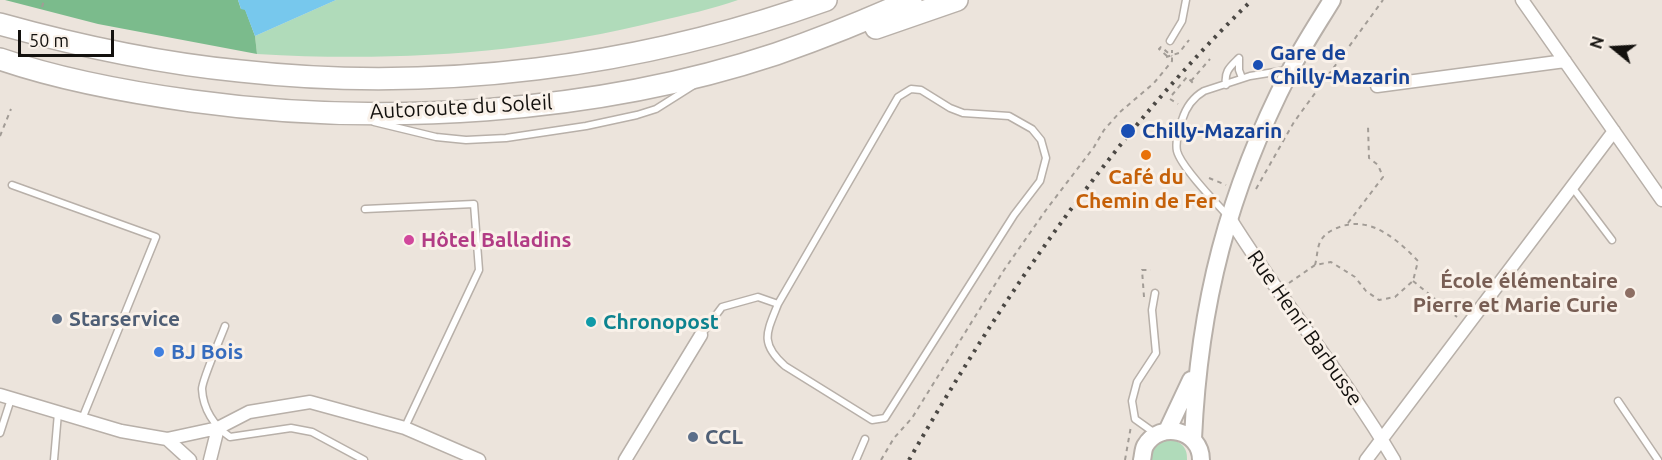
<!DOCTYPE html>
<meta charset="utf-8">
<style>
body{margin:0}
#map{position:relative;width:1662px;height:460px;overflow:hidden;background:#ece4dc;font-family:Ubuntu,sans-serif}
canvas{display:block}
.north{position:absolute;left:1584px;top:18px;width:60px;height:60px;-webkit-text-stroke:4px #f9f1e9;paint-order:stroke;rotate:288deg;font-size:16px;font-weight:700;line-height:24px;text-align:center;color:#13110e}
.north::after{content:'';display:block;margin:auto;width:21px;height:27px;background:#13110e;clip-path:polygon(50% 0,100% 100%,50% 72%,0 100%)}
.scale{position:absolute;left:18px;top:30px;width:96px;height:27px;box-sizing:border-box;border:3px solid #13110e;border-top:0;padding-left:8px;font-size:18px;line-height:21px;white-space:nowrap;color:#13110e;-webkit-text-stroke:4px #f9f1e9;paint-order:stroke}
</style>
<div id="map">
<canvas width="1662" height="460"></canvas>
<div class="north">N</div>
<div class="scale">50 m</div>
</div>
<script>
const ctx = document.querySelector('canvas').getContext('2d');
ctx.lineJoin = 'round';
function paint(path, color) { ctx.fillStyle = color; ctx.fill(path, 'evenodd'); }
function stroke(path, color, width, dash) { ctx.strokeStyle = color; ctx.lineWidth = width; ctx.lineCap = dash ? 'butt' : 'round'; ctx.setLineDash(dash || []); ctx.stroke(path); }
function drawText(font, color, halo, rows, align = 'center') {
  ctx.font = font + ' Ubuntu,sans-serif'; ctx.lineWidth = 6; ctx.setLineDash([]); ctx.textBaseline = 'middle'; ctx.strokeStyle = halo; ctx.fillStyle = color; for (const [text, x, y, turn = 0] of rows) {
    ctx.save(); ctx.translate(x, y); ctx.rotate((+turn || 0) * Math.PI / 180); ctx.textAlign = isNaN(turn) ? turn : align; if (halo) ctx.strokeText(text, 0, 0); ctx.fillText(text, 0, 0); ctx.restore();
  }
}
paint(new Path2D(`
 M336,0h402c-26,9 -53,15 -79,21 -132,33 -267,41 -402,33l-2,-18z
 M1165,438c13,2 23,7 22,22h-38l2,-12z`), '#b0dbba');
paint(new Path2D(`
 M5,0h233l3,9h4l10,27 2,18 -159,-30z`), '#7bbb8c');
paint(new Path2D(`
 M238,0h98l-81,36 -10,-26 -4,-1z`), '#77c8ed');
const service = new Path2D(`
 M1170,41l12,-20 4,-21
 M1239,59v11l3,8
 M1226,85c-2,-14 4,-18 13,-27
 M911,89l10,1 29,18 13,5 46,3 23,13 9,11 5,18 -6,23 -26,34 -129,203 -13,2 -87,-54c-26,-23 -18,-34 -7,-62l120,-207z
 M374,122l62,15 30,3 40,-2 80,-12 51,-11 19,-6 38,-24
 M12,185l144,52 -74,182
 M1572,187l40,53
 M365,209l109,-5 5,66 -74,157
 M1229,217c-12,-13 -48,-50 -52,-66 -2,-10 2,-22 5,-31 4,-13 10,-22 22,-29l46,-15 37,-6
 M1155,293l-3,17 4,43 -19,29 -5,19 3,18 21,15
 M225,326c-4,11 -23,54 -23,63 1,20 12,37 28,48l61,-9 21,4 52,28
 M701,335l21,-28 36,-10 20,7
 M1618,401l40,59
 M0,433l11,-34
 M54,460l4,-47
 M856,460l9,-21`);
const minor = new Path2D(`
 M1522,0l140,200
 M1377,86l188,-25
 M1229,217c51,83 115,158 165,243
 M0,395l121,36 46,8 51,-11 31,-16 61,-10 95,26 74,32
 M167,439l23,21
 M210,460l8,-32
 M625,460l76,-125
 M1366,460l248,-329`);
const secondary = new Path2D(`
 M1167,431l24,-51
 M1193,439c6,-135 35,-248 97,-368 12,-24 28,-48 42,-71
 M1142,460c1,-4 1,-10 3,-14 15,-26 56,-16 56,14`);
const motorway = new Path2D(`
 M0,24c79,22 159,39 240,47 197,22 400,-4 586,-71
 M876,28l81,-28
 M0,59c61,21 127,33 192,42 188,26 403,13 584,-47 46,-16 91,-34 135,-54`);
stroke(service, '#b8b0a9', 9);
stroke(minor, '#b8b0a9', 15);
stroke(secondary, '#b8b0a9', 20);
stroke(motorway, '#b8b0a9', 24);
stroke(new Path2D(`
 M42,7l2,-7
 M1167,56l-8,-7 2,-2 11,9
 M1166,57l13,-4 10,-13
 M1191,81l19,-22
 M1172,95l15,-18 8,8
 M1170,99l8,5
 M0,136l11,-27
 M1209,178l17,7
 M1256,189l38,-67 89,-122
 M1348,223l35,-46 -5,-12 -9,-7 -1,-32
 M1413,281l44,36
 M1289,283l26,-18 16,-3 24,15 11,14 13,9 16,-3 18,-16 5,-20c-21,-22 -49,-47 -81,-33 -7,3 -13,6 -17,14 -3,7 -3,16 -5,23
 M1144,297l-2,-27h9
 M881,460l13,-22 18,-20 92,-148 42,-60 48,-63 10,-17 16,-18 34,-29 18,-22v-11
 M1125,460l6,-34`), '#a29c96', 2, [4.5, 4.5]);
stroke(service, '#fff', 6);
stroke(minor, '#fff', 12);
stroke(secondary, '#fff', 16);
stroke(motorway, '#fff', 21);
stroke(new Path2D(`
 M909,460c96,-167 205,-326 343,-460`), '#4b4844', 4, [3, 6]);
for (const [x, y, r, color] of [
 [1258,65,6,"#1a4fb4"],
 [1128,131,8,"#1a4fb4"],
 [1146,155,6,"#e8710a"],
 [409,240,6,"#d1479c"],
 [1630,293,6,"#8d6e63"],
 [57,319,6,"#5c6f8a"],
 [591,322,6,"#0f9aa8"],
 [159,352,6,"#3f7fe0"],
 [693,437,6,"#5c6f8a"]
]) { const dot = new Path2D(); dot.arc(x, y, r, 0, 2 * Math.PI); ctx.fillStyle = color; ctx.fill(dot); stroke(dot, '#f9f1e9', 2); }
drawText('bold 21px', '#164399', '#f9f1e9', [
 ["Gare de",1270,53],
 ["Chilly-Mazarin",1270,77],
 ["Chilly-Mazarin",1142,131]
], 'left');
drawText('21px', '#13110e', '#f9f1e9', [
 ["Autoroute du Soleil",461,107,-3],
 ["Rue Henri Barbusse",1305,328,55]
]);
drawText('bold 21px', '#c56008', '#f9f1e9', [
 ["Café du",1146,177],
 ["Chemin de Fer",1146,201]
]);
drawText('bold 21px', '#b23c85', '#f9f1e9', [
 ["Hôtel Balladins",421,240]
], 'left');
drawText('bold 21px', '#785e54', '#f9f1e9', [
 ["École élémentaire",1618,281],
 ["Pierre et Marie Curie",1618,305]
], 'right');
drawText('bold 21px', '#4e5e75', '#f9f1e9', [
 ["Starservice",69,319],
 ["CCL",705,437]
], 'left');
drawText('bold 21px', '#0d838f', '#f9f1e9', [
 ["Chronopost",603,322]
], 'left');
drawText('bold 21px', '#366cbe', '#f9f1e9', [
 ["BJ Bois",171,352]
], 'left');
</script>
